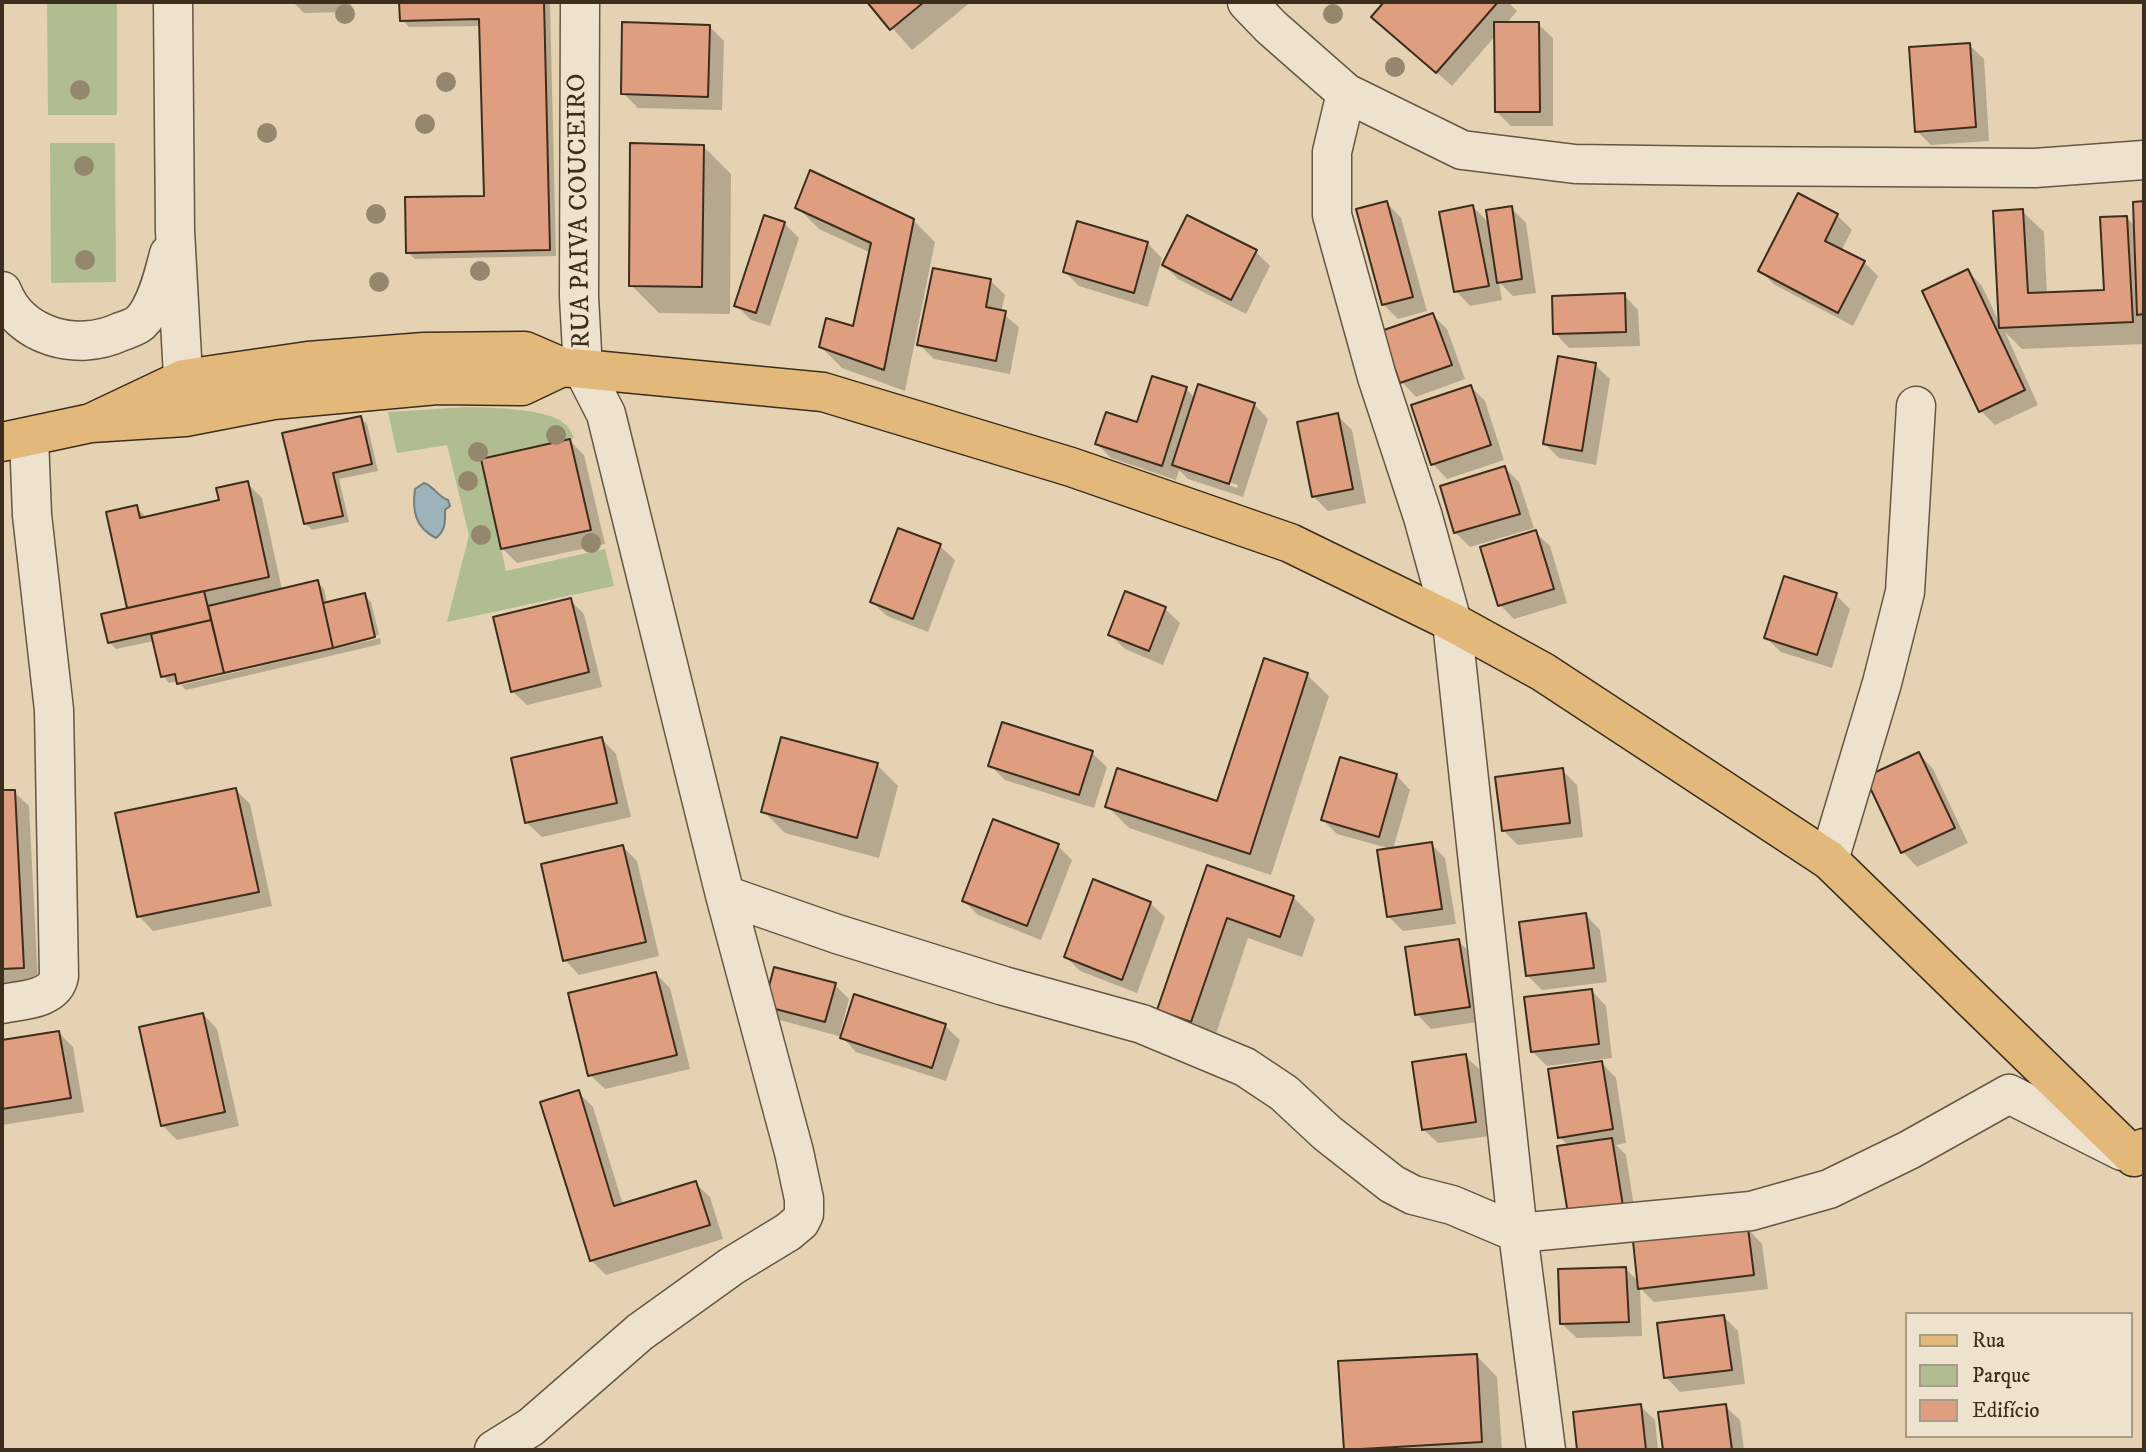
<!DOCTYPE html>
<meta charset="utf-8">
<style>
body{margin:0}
#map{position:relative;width:2146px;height:1452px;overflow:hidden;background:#e4d2b3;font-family:"IM FELL DW Pica",serif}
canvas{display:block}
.frame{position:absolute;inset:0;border:4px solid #3d2d1d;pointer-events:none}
.legend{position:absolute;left:1905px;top:1312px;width:228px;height:126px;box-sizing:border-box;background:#ede2ce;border:2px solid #a79a87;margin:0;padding:9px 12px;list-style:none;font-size:21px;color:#3d2d1d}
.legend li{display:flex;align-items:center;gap:14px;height:35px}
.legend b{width:35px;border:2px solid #a79a87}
</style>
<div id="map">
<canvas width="2146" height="1452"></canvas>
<div class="frame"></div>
<ul class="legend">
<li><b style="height:9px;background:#e2b97a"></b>Rua</li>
<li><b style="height:19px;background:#afbd91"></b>Parque</li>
<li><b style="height:19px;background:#df9e80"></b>Edifício</li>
</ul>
</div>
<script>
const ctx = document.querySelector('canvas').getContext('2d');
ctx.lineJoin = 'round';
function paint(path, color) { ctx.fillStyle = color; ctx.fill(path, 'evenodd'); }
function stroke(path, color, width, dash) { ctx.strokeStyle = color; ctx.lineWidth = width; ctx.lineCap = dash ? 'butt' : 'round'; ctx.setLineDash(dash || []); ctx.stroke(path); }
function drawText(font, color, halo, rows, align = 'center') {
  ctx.font = font + ' "IM FELL DW Pica",serif'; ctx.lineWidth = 5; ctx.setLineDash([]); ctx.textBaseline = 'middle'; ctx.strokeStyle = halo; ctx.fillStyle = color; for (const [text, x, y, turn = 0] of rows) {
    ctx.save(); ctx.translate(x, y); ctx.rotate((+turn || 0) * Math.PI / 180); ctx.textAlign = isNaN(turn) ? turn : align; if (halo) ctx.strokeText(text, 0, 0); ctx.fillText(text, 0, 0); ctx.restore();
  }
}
paint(new Path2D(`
 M47,2h70v113h-69z
 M50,143h65l1,139 -65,1z
 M468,407c23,1 80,1 97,17 4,3 7,10 9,14l-93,21 25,112 99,-22 9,37 -167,36 22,-87 -22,-90 -50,8 -9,-41z`), '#afbd91');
const water = new Path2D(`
 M424,483c11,4 14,14 24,17l2,6 -5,4c0,12 1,20 -9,28 -21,-10 -24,-28 -21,-49z`);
paint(water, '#9cb4b9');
stroke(water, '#767e7b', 2);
paint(new Path2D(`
 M293,2h58l1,10 -48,1z
 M401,2h149l6,254 -141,3 -7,-7 78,-55 -5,-171 -72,1 -7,-7z
 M869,2h102l-59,48z
 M1386,2h122l9,9 -11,13h32l15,14v88h-42l-14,-14 -1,-77 -44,51 -79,-70z
 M709,26l15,15 -2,69 -84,-2 -15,-15z
 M1969,45l15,14 5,82 -58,4 -14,-14z
 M703,146l28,28 -1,140 -71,-1 -28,-28z
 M1387,203l14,15 26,93 -29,8 -15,-15z
 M2135,203h9v141l-122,5 -17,-17 33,73 -43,20 -15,-15 -12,-139 14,15 18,38 22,-113 22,21 3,62 58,-2 22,-74 9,9z
 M797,207l116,13 22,22 -30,149 -63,-23 -21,-21 33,-19 17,-75 -52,-24z
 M1473,207l17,17 21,-16 15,15 10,70 -23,3 -14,-14 3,18 -32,6 -14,-15z
 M1837,215l15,15 -11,21 23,11 14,14 -25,50 -78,-41 -15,-14z
 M784,223l15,15 -29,88 -19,-6 -15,-15z
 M1147,243l15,15 -14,49 -69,-21 -14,-14z
 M1256,252l14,14 -24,48 -68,-35 -14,-14z
 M990,280l15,15 -4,17 18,15 -9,47 -76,-15 -15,-15z
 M1624,295l14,15 2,36 -71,2 -14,-15z
 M1433,315l14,14 18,50 -49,18 -14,-15 -18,-50z
 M1595,365l15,14 -14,86 -37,-7 -14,-14z
 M1471,387l14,14 19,59 -57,19 -14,-15z
 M1186,389l9,9 59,6 14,15 -25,78 -55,-18 -9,-9 -3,10 -65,-22 -14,-14 41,-20zM1189,469l49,16 -1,3 -48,-16z
 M1337,415l15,15 14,73 -38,8 -14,-14z
 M360,417l7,7 11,47 -39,8 10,43 -37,8 -7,-7z
 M570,441l14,14 21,89 -88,19 -14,-14z
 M1505,468l14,14 15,46 -64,19 -15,-15z
 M247,483l15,15 20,92 35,-8 7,7 3,14 37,-8 7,7 8,33 -198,46v4l199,-47 1,6 -195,46 -7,-7 -1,-2 -9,2 -6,-7 -9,-35 -38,8 -7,-7 20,-33 -21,-96 28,-6 11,11 74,-16z
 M1535,532l15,14 17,57 -53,16 -14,-14z
 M940,546l15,14 -27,72 -41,-16 -15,-14z
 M1836,595l14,14 -18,59 -51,-16 -15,-14z
 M570,600l14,14 18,73 -75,18 -15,-14z
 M1165,609l15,14 -17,42 -38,-16 -15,-14z
 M1307,675l22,21 -58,179 -142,-47 -22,-22 111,-2z
 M602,739l14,15 15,63 -89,20 -15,-14z
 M1092,753l15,14 -13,41 -89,-28 -15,-15z
 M1919,754l14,15 35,74 -51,24 -14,-15z
 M877,765l21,21 -19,72 -94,-25 -22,-22z
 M1562,770l15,15 6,52 -65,8 -14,-14z
 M1396,775l14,15 -17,59 38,-5 14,14 11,66 -53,7 -14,-14 2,-68 -54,-15 -14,-14z
 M236,790l14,14 22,102 -119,25 -14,-15z
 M2,792h12l15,14 9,176 -36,2z
 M1058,846l14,14 -31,80 -63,-25 -14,-14z
 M623,847l14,14 22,95 -80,19 -14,-15z
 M1208,867l85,30 22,22 -13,38 -54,-19 -35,105 -54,-33z
 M1150,903l15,14 -28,76 -57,-22 -14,-14z
 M1586,915l14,15 7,52 -65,8 -15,-15z
 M1458,941l15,14 10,66 -52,8 -14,-15z
 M656,974l14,14 20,81 -85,20 -15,-14z
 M835,985l14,14 -9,34 105,-7 15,14 -14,41 -90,-29 -14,-15 -62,-17 -14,-14z
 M1592,991l14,15 6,52 -65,8 -14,-14z
 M203,1014l14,15 22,97 -62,14 -14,-14z
 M59,1033l14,14 11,65 -82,13v-83z
 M1465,1056l15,14 10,66 -52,7 -15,-14z
 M1602,1063l14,15 10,65 -10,2 10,10 10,65 -76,-83z
 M578,1092l15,15 30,98 72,-22 15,14 13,42 -117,36 -15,-15z
 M1748,1229l14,15 6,45 -114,13 -14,-14 2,48 -65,2 -15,-14 64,-55 13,13z
 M1724,1317l14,14 7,53 -65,8 -14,-15z
 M1476,1355l21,22 5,73 -157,-1z
 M1640,1406l15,14 3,30h-79l-4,-36z
 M1725,1406l15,14 4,30h-79l-5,-37z`), '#0003');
const building = new Path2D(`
 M399,2h145l6,248 -144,3 -1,-56 79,-1 -5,-177 -79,2z
 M867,2h57l-34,28z
 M1384,2h114l-62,71 -65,-56z
 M622,22l88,3 -2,72 -87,-3z
 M1494,22h45l1,90h-45z
 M1970,43l6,84 -61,5 -6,-85z
 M630,143l74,2 -2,142 -73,-1z
 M810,170l104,49 -30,151 -65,-23 7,-29 27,8 18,-83 -76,-35z
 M1798,193l40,21 -13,27 40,20 -27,52 -80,-42z
 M1387,201l26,96 -31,8 -26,-96z
 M2144,201v113l-7,1 -4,-113z
 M1473,205l16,81 -35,6 -15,-80z
 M1512,206l10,73 -25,4 -11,-73z
 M2023,209l5,84 76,-3 -4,-73 27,-1 6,106 -134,6 -6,-117z
 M764,215l21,7 -29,91 -22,-7z
 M1187,215l70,35 -26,50 -69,-35z
 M1077,221l71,21 -14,51 -71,-21z
 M933,268l58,11 -5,28 20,4 -10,50 -79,-16z
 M1968,269l57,121 -46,22 -57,-121z
 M1625,293l1,39 -73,2 -1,-38z
 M1433,313l19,52 -52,18 -19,-52z
 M1558,356l38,7 -14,88 -39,-7z
 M1152,376l35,11 -25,79 -67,-22 11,-32 31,10z
 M1198,384l57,19 -26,81 -57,-19z
 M1471,385l20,60 -60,20 -20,-60z
 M1338,413l15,76 -41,8 -15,-75z
 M361,416l11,48 -39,9 10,43 -39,8 -22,-91z
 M570,439l21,91 -90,19 -20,-90z
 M1505,466l15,48 -66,19 -14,-47z
 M248,481l21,96 -142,31 -21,-96 31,-7 3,13 79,-18 -3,-12z
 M898,528l43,16 -28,75 -43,-17z
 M1536,530l18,59 -56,17 -18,-59z
 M1784,576l53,17 -20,62 -53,-17z
 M318,580l15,68 -109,25 -16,-67z
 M204,591l7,29 -103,23 -7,-29z
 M1125,591l41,16 -17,44 -41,-16z
 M365,593l10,44 -42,11 -10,-45z
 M571,598l18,74 -78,20 -18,-75z
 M211,620l13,53 -47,11 -2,-10 -14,3 -10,-43z
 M1264,658l44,15 -58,181 -145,-47 12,-39 100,33z
 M1002,722l91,29 -14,44 -91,-29z
 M602,737l15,66 -92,20 -14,-65z
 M781,737l97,26 -21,75 -96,-26z
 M1919,752l36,76 -54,25 -36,-76z
 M1340,757l57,17 -18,63 -58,-17z
 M1563,768l7,55 -68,8 -7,-54z
 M236,788l23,104 -122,25 -22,-104z
 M2,790h13l9,178 -22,1z
 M993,819l66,25 -32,82 -65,-25z
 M1432,842l10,67 -55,8 -10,-67z
 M623,845l23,97 -83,19 -22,-97z
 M1207,865l87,31 -14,41 -53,-19 -36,104 -34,-12z
 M1093,879l58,23 -29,78 -58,-23z
 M1586,913l8,55 -68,8 -7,-54z
 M1459,939l11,68 -55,8 -10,-68z
 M774,967l62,16 -11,39 -61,-16z
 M656,972l21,83 -89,21 -20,-83z
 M1592,989l7,55 -68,8 -7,-55z
 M854,994l92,30 -14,44 -92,-30z
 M203,1013l22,99 -64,14 -22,-99z
 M59,1031l12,67 -69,11v-69z
 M1466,1054l10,68 -54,8 -10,-68z
 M1602,1061l11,68 -55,9 -10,-69z
 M579,1090l35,116 82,-25 14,44 -120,36 -50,-159z
 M1612,1138l11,68 -55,8 -11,-68z
 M1748,1228l6,47 -116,14 -5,-48z
 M1626,1267l3,55 -69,2 -2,-55z
 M1724,1315l8,55 -68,8 -7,-55z
 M1477,1354l5,88 -138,8 -6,-89z
 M1641,1404l5,46h-69l-4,-38z
 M1726,1404l6,46h-69l-5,-38z`);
paint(building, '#df9e80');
stroke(building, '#3d2d1d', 2);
const minor = new Path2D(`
 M173,2l2,229 10,181
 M1247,2l24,25 75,66 116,57 113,14 143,2 317,2 109,-8
 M1346,93l-14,59v63l45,162 46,140 29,105 66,611 28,217
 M2,291c18,46 75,61 118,41 6,-2 15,-5 20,-9 16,-15 24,-49 29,-69
 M1829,860l53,-177 23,-91 11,-186
 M725,895l112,39 167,52 138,38 103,43 39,26 43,40 65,51 21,11 39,10 66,28 233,-22 78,-22 80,-39 100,-56 113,57
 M2,1004c19,-4 53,-4 57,-28l-5,-266 -22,-195 -3,-78
 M494,1450l37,-23 109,-95 92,-66 56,-34 12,-10 4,-8v-15l-10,-47 -69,-257 -119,-481 -23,-45 -4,-72 1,-295`);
const major = new Path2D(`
 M91,423l93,-44 124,-18 116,-9 101,-1 37,16 261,25 248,75 219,76 162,79 91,50 286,188 305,297 10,-9
 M2,442l89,-19 94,-6 88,-17 164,-15 85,1 40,-19`);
stroke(minor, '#675642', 41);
stroke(major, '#3d2d1d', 41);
stroke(minor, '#ede2ce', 38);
stroke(major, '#e2b97a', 38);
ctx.fillStyle = '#95876d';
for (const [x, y] of [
 [345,14],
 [1333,14],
 [1395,67],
 [446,82],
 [80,90],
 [425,124],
 [267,133],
 [84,166],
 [376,214],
 [85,260],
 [480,271],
 [379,282],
 [556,435],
 [478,452],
 [468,481],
 [481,535],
 [591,543]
]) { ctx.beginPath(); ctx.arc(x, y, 10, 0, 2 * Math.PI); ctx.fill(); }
drawText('26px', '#3d2d1d', '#ede2ce', [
 ["RUA PAIVA COUCEIRO",581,211,-91]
]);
</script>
